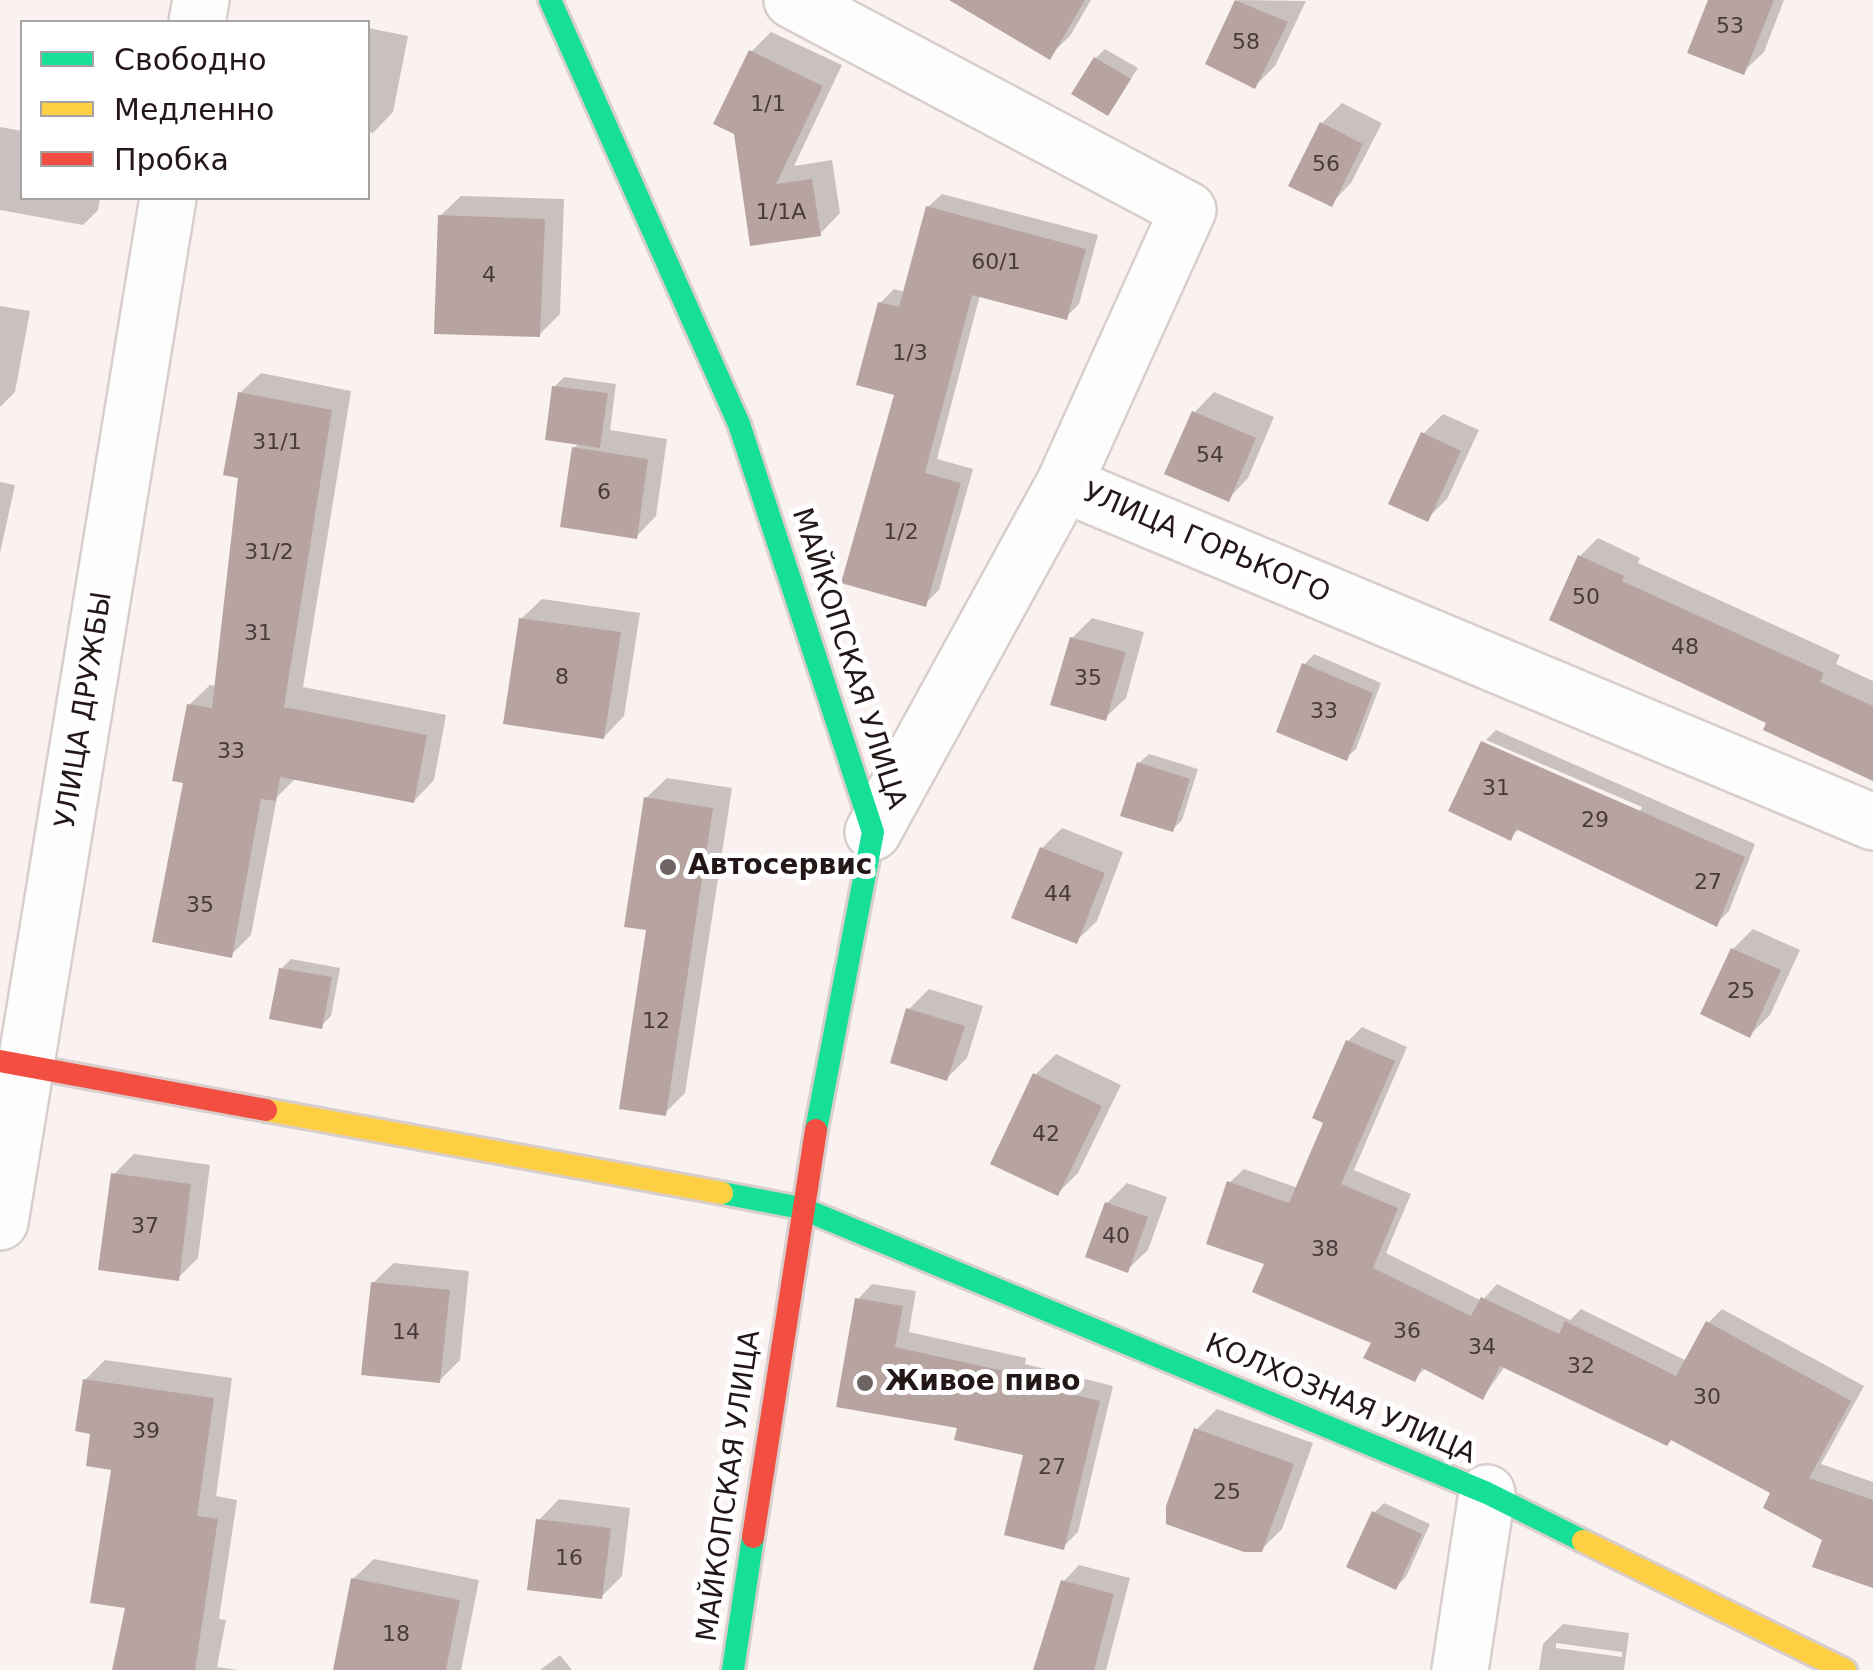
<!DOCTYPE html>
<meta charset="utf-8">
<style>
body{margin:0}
#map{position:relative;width:1873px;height:1670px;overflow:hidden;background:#faf2f0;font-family:"DejaVu Sans",sans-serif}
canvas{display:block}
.legend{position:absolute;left:20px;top:20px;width:350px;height:180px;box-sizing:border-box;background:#fff;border:2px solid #a7a3a2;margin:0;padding:12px 18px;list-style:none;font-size:30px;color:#231817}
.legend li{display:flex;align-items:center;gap:20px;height:50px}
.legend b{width:50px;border:2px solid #a7a3a2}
</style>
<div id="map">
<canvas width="1873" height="1670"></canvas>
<ul class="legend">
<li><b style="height:12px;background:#16e098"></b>Свободно</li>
<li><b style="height:12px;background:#ffcf43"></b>Медленно</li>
<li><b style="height:12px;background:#f24e42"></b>Пробка</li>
</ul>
</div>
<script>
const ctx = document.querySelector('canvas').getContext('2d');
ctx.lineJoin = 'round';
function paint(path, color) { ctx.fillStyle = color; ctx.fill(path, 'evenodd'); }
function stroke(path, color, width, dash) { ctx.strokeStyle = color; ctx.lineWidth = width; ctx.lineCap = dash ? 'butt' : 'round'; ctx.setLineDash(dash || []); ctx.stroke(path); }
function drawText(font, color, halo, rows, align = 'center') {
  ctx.font = font + ' "DejaVu Sans",sans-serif'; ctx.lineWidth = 10; ctx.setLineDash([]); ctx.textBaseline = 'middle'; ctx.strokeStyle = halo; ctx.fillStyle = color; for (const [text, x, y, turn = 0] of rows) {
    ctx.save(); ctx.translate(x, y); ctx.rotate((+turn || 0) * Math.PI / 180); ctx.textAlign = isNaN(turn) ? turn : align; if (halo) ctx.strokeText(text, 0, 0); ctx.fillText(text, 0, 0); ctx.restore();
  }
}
paint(new Path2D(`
 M1015,0h76l-21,36 -21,20z
 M1238,0l68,1 -31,65 -20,20 -47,-23z
 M1711,0h73l-20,52 -21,20z
 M368,28l40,8 -15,76 -20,21 -5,-1z
 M771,32l71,33 -48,101 38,-6 8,53 -20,21 -68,9 -1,-191z
 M1105,49l33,19 -30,45 -12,-55z
 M1342,103l40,20 -31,60 -20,21 -9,-81z
 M0,127l22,4v67h78l-2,12 -15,15 -83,-15z
 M942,194l156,41 -19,69 -13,13 -86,-22 -43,164 36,10 -34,121 -14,14 -45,-301 14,-14 11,3 23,-85z
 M461,196l103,3 -4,115 -21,21 -99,-119z
 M0,306l30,5 -15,81 -15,15z
 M261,373l90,18 -48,296 143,28 -12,65 -20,21 -118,-23 -19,19 -26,138 -20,20 -45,-174 3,-76 21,-20 7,1 23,-210v-83z
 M564,377l52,7 -6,46 57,9 -11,77 -20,21 -62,-89 6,-6 -26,-55z
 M1214,392l60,25 -26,61 -20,21 -34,-86z
 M1443,414l36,16 -32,69 -20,20 -4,-85z
 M0,482l15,3 -15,68z
 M1598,538l42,20 -2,5 202,92 -4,9 37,17v82l-104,-41 -189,-166z
 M542,599l98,14 -16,103 -20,21 -83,-118z
 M1092,618l52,14 -18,66 -21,20 -33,-80z
 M1314,654l67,29 -25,66 -10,9 -67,-27 26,-67z
 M1496,730l259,114 -26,67 -13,13 -196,-96 -10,10 -27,-95 2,-2v4l155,66 2,-4 -156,-67z
 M1149,754l49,15 -16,51 -10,10 -33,-67z
 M667,778l65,10 -47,305 -20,20 -16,-185 -3,-130z
 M1062,828l61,24 -26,69 -21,20 -34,-93z
 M1753,929l47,21 -30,65 -20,20 -17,-86z
 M291,959l49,9 -9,48 -10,10 -40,-57z
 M929,989l54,17 -16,52 -20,20 -38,-69z
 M1362,1027l45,20 -53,123 57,24 -25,59 96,48 15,-17 73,36 11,-11 106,52 21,-38 14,-14 142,77 -43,78 52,18v104l-99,-94 -102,-54 -166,-73 -23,32 -57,-29 -12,11 -40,-37 -107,-80 -38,-79 15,-14 54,19 28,-66 22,-81z
 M1056,1054l65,31 -43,88 -20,20 -65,-30 43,-89z
 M134,1154l76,11 -12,93 -20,20 -64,-104z
 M1127,1183l40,14 -19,53 -21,20 -20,-67z
 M394,1263l75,8 -9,89 -21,21 -66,-98z
 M872,1284l44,7 -7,41 117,26 -1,6 88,22 -35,146 -15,15 -37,-93 -66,-28 -121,-21 18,-105z
 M105,1360l127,18 -16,118 21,4 -18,119 7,1 -9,47 21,3h-123l12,-64 -13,-138 -21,-36 -8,-52z
 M1217,1409l96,34 -31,86 -21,21 -65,-120z
 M559,1499l71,9 -8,68 -20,20 -63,-76z
 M1384,1503l46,21 -24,53 -10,10 -22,-74z
 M374,1559l105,21 -18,90h-125l17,-91z
 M1079,1565l51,13 -24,92h-70l27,-88z
 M1563,1624l66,9 -5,37h-85l4,-26zM1556,1643l66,9v5l-66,-9z
 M560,1655l12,15h-32z`), '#0003');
paint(new Path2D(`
 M949,0h136l-35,60z
 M1235,0l53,22 -33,67 -50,-25z
 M1708,0h66l-30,75 -57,-22z
 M749,50l74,36 -47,98 36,-5 9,57 -71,10 -16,-112 -21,-10z
 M1094,57l37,22 -23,37 -37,-22z
 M1320,122l43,22 -31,63 -44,-21z
 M926,206l160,43 -19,71 -95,-25 -47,178 36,10 -35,124 -85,-24 53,-188 -38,-10 22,-83 21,5z
 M438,215l107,4 -5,118 -106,-3z
 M552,386l56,7 -8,55 -55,-8z
 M238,392l94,18 -48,297 143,28 -13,68 -134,-26 -4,24 -15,-2 -29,159 -80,-16 31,-159 -11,-2 15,-77 25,4 26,-230 -15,-3z
 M1192,411l64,27 -27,64 -65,-28z
 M1421,432l40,19 -33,71 -40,-18z
 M572,447l76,12 -11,80 -77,-12z
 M1578,555l46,21 -2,5 202,92 -4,9 53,24v75l-110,-51 3,-7 -217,-103z
 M519,618l102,14 -17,107 -101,-15z
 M1070,637l56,15 -20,69 -56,-16z
 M1302,663l71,30 -26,68 -71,-29z
 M1481,741l264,116 -28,70 -201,-98 -5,12 -63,-30z
 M1137,762l53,17 -17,53 -53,-16z
 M644,797l69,11 -47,308 -47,-7 27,-179 -22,-3z
 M1040,847l65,26 -28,71 -66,-26z
 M1731,948l50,22 -31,68 -50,-24z
 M279,968l53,9 -10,52 -53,-10z
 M906,1008l59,18 -18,55 -57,-18z
 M1346,1040l49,21 -54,123 57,24 -25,60 98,48 10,-19 78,37 6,-13 111,55 30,-55 145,80 -42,77 64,22v88l-61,-21 10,-27 -59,-32 7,-15 -99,-53 -4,6 -167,-80 -17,34 -61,-32 -7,14 -52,-24 8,-15 -119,-51 12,-28 -58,-20 21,-63 62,22 34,-80 -11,-5z
 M1033,1073l69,33 -44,90 -68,-32z
 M111,1173l80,11 -12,97 -81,-11z
 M1105,1202l43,15 -20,56 -43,-16z
 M371,1282l79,8 -10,93 -79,-8z
 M855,1298l48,8 -8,41 118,26 -2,6 89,22 -36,149 -60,-15 19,-80 -69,-15 3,-12 -121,-21z
 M83,1379l131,19 -17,118 21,3 -23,151h-83l13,-62 -35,-5 21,-133 -25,-4 4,-32 -15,-3z
 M1194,1428l100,36 -32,88h-18l-78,-28v-18z
 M1372,1511l50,23 -26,56 -50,-23z
 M536,1519l75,9 -9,71 -75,-9z
 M351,1578l109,22 -14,70h-113z
 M1061,1580l53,14 -20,76h-61z`), '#b7a4a1');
const street = new Path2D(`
 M792,0l396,210 -124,274 -191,348
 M197,22l4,-22
 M1064,484l809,338
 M0,1222l168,-1024
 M1460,1670l27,-177`);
const fast = new Path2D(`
 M550,0l189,424 134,408 -57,298
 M722,1193l79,15 686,285 96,48
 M733,1670l20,-133`);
const slow = new Path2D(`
 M266,1110l456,83
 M1583,1541l262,129`);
const jam = new Path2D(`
 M0,1061l266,49
 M753,1537l63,-407`);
stroke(street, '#d8cecc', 60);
stroke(fast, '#d8cecc', 28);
stroke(slow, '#d8cecc', 28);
stroke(jam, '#d8cecc', 28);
stroke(street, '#fefdfd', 55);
stroke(fast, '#16e098', 22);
stroke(slow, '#ffcf43', 22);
stroke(jam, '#f24e42', 22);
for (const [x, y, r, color] of [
 [668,867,10,"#6e6463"],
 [865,1383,10,"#6e6463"]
]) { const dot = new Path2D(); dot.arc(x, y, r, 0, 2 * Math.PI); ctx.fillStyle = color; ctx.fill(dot); stroke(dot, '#fff', 4); }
drawText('22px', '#483b3a', null, [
 ["53",1730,27],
 ["58",1246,43],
 ["1/1",768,105],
 ["56",1326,165],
 ["1/1А",781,213],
 ["60/1",996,263],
 ["4",489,276],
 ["1/3",910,354],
 ["31/1",277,443],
 ["54",1210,456],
 ["6",604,493],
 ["1/2",901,533],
 ["31/2",269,553],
 ["50",1586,598],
 ["31",258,634],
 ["48",1685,648],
 ["8",562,678],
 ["35",1088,679],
 ["33",1324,712],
 ["33",231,752],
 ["31",1496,789],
 ["29",1595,821],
 ["27",1708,883],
 ["44",1058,895],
 ["35",200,906],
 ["25",1741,992],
 ["12",656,1022],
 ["42",1046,1135],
 ["37",145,1227],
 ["40",1116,1237],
 ["38",1325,1250],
 ["36",1407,1332],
 ["14",406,1333],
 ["34",1482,1348],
 ["32",1581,1367],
 ["30",1707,1398],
 ["39",146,1432],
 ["27",1052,1468],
 ["25",1227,1493],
 ["16",569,1559],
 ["18",396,1635]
]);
drawText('28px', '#231817', '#fff', [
 ["УЛИЦА ГОРЬКОГО",1206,544,23],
 ["МАЙКОПСКАЯ УЛИЦА",848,659,72],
 ["УЛИЦА ДРУЖБЫ",85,710,-81],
 ["КОЛХОЗНАЯ УЛИЦА",1340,1400,23],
 ["МАЙКОПСКАЯ УЛИЦА",730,1486,-82]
]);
drawText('bold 28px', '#231817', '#fff', [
 ["Автосервис",688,867],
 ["Живое пиво",885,1383]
], 'left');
</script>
